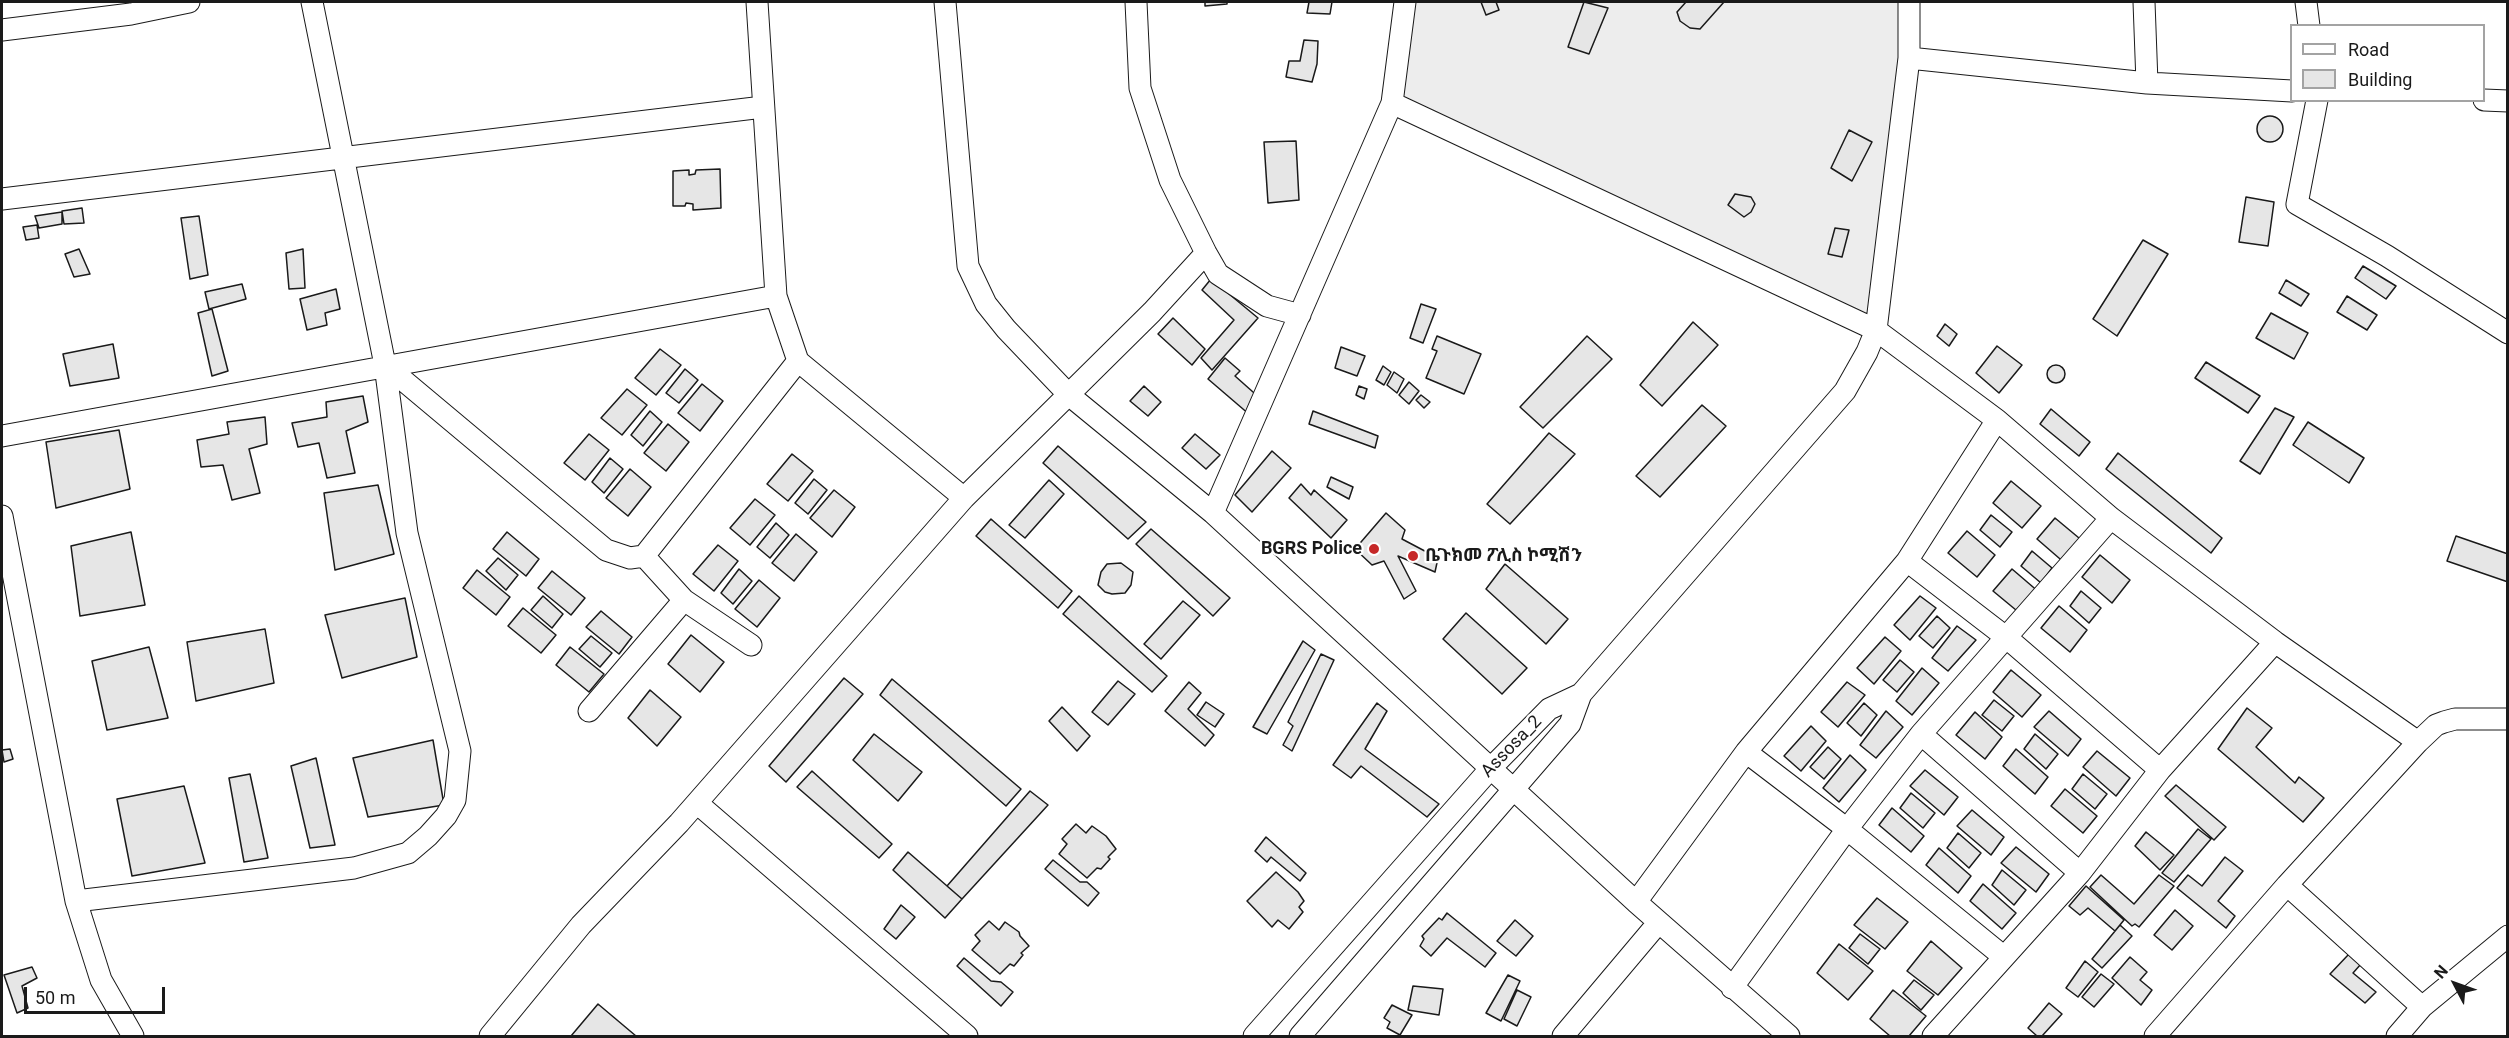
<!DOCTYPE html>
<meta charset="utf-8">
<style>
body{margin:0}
#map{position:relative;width:2509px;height:1038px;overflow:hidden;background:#fff;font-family:Roboto,sans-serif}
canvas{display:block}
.frame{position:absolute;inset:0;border:3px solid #1a1a1a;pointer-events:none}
.legend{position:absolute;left:2290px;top:24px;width:195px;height:78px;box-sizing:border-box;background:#fff;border:2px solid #a3a3a3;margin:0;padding:8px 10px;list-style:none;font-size:18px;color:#1a1a1a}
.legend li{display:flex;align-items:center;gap:12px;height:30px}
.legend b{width:30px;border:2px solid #a3a3a3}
.north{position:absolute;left:2425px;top:954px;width:60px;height:60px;-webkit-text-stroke:4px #fff;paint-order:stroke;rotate:311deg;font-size:16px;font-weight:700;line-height:24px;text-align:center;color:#1a1a1a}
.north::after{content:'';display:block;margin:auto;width:21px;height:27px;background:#1a1a1a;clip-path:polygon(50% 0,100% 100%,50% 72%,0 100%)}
.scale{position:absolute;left:24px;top:987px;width:141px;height:27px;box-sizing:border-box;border:3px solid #1a1a1a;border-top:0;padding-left:8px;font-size:18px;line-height:21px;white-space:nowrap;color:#1a1a1a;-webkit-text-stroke:4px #fff;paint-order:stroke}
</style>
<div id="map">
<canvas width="2509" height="1038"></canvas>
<div class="frame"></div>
<ul class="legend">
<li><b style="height:8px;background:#fff"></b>Road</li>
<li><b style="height:16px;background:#e6e6e6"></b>Building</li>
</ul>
<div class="north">N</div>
<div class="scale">50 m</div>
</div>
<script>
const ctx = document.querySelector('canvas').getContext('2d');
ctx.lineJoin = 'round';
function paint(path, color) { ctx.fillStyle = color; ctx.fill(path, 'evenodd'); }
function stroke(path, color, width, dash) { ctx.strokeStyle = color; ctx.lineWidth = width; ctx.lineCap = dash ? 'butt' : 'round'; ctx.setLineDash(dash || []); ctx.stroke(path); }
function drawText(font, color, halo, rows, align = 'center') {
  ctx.font = font + ' Roboto,"Noto Sans Ethiopic",sans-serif'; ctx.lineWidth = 4.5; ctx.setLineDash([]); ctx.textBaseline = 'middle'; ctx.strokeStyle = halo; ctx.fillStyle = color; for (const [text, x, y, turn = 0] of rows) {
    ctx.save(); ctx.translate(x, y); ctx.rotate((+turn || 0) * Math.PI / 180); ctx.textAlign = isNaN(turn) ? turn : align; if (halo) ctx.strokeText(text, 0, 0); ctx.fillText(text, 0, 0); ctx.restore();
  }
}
const built = new Path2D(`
 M1408,2h501l-38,327 -476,-225z`);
paint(built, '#ededed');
stroke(built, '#6a6a6a', 1.5);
const building = new Path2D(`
 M1205,2h22v2l-22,2z
 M1309,2h23l-2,12 -23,-1z
 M1481,2h15l3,8 -13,5z
 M1584,2l24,6 -19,46 -21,-7z
 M1686,2h38l-24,27 -10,-1 -10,-7 -3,-9z
 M1304,40l14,1 -1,23 -5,18 -26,-5 3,-16h11z
 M2257 129a13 13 0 1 1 26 0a13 13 0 1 1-26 0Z
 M1849,130l23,12 -20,39 -21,-13z
 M1296,141l3,59 -31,3 -4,-61z
 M720,169l1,39 -28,2v-6l-7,-1 -1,3h-12v-35l16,-1v5l6,-1 1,-4z
 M1735,194l16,3 4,7 -4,8 -7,5 -16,-12z
 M2246,197l28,5 -6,44 -29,-4z
 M82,208l2,15 -20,1 -2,-13z
 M62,212v12l-23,4 -4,-12z
 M199,216l9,59 -18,4 -9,-61z
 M37,225l2,13 -13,2 -3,-13z
 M1835,228l14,2 -7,27 -14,-3z
 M2143,240l25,14 -51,82 -24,-17z
 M79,249l11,25 -16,3 -9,-23z
 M303,249l2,39 -16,1 -3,-36z
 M2363,266l33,20 -10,13 -31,-21z
 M1211,279l47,39 -46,52 -11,-12 33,-38 -32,-30z
 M2286,280l23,14 -8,12 -22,-13z
 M242,284l4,15 -37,10 -4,-17z
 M336,289l4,20 -15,4 2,12 -20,5 -7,-31z
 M2347,296l30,19 -10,15 -30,-18z
 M1421,304l15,5 -13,34 -13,-5z
 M212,309l16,62 -16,5 -14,-63z
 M2271,313l37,20 -14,26 -38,-21z
 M1173,318l32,31 -13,16 -34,-31z
 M1693,322l25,23 -56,61 -22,-21z
 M1945,324l12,10 -8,12 -12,-10z
 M1437,336l44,18 -17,40 -38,-16 11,-27 -5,-2z
 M1587,336l25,23 -69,69 -23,-21z
 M113,344l6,34 -49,8 -7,-32z
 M1997,346l25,19 -23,28 -23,-20z
 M1341,347l24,9 -8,20 -22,-8z
 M660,349l21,16 -25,30 -21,-17z
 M1225,358l15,13 -5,5 27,24 -12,15 -42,-36z
 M2206,362l54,34 -12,17 -53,-35z
 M2047 374a9 9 0 1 1 18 0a9 9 0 1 1-18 0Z
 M1383,366l8,6 -7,13 -8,-5z
 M685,369l13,11 -19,23 -13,-10z
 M1394,372l10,7 -7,14 -10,-8z
 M1409,382l10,9 -10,13 -10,-9z
 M702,384l21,17 -23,30 -22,-18z
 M1144,386l17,16 -13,14 -18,-15z
 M1359,386l8,3 -3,10 -8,-4z
 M627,389l20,16 -25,30 -21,-17z
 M1421,395l9,7 -6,6 -8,-8z
 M363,396l5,26 -22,9 9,42 -28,5 -8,-35 -21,4 -6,-24 35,-6 -1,-15z
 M1702,405l24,21 -66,71 -24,-21z
 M2275,408l19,9 -34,57 -20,-13z
 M2051,409l39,33 -11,14 -39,-32z
 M650,411l12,11 -19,24 -12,-11z
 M1313,411l65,25 -3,12 -66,-24z
 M265,417l2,27 -18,5 11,44 -28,7 -9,-35 -22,2 -4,-27 32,-6 -2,-12z
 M2308,422l56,36 -15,25 -56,-38z
 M668,424l21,18 -23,29 -22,-18z
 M119,430l11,59 -74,19 -10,-66z
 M1549,433l26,21 -65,70 -23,-20z
 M589,434l20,16 -24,30 -21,-17z
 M1195,434l25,21 -14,14 -24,-21z
 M1058,446l88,76 -18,17 -85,-76z
 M1272,451l19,17 -39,44 -17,-17z
 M2118,453l104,85 -11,15 -105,-84z
 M792,454l21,17 -25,30 -21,-17z
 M610,458l13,11 -19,24 -12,-11z
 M630,469l21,18 -23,29 -22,-18z
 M1331,477l22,10 -4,12 -22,-12z
 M814,479l13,11 -19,24 -13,-11z
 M1049,480l15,14 -39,44 -16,-13z
 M2011,481l30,25 -19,22 -29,-25z
 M1301,484l10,11 3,-5 33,30 -16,18 -42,-40z
 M378,485l16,69 -59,16 -11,-77z
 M834,490l21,17 -23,30 -22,-19z
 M755,499l20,16 -25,30 -20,-17z
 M1386,513l19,17 -3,9 36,19 -3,14 -37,-16 18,35 -12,8 -20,-38 -12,4 -17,-16z
 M1991,515l21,17 -12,15 -20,-17z
 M2055,518l30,25 -18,22 -30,-26z
 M991,519l81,72 -14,17 -82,-72z
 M776,523l13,12 -19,23 -13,-11z
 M1151,529l79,69 -17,18 -77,-72z
 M1967,531l28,24 -18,22 -29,-24z
 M131,532l14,73 -65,11 -9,-70z
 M507,532l32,27 -13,17 -33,-27z
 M796,534l21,18 -23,29 -22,-18z
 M2456,536l52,18v28l-61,-21z
 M718,545l20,16 -24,30 -21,-17z
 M2032,551l20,17 -11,15 -20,-17z
 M2100,555l30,25 -18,23 -30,-26z
 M498,558l20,17 -12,15 -20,-19z
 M1121,563l12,9 -2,13 -6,8 -13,1 -7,-2 -7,-7 3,-13 6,-8z
 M1505,564l63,55 -22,25 -60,-55z
 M739,569l13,12 -19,23 -12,-11z
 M2012,569l28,24 -18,22 -29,-24z
 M477,570l33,27 -14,18 -33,-27z
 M552,571l33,27 -14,17 -33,-27z
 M759,580l21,18 -23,29 -22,-18z
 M2081,591l20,17 -12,15 -19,-17z
 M543,596l20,18 -11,14 -21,-18z
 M1079,596l88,80 -15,16 -89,-78z
 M1920,596l16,12 -26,32 -16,-15z
 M405,598l12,59 -75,21 -17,-63z
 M1183,601l17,14 -39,44 -17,-15z
 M2059,606l28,24 -17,22 -29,-24z
 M523,608l33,27 -15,18 -33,-27z
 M601,611l31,26 -13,17 -33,-27z
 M1466,613l61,55 -25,26 -59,-55z
 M1937,616l13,12 -17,20 -14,-12z
 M1957,626l19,14 -28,31 -16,-13z
 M265,629l9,54 -78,18 -9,-59z
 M691,635l33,27 -24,30 -32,-28z
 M591,636l21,17 -12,14 -21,-18z
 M1885,637l16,14 -27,33 -17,-16z
 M1303,641l12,9 -48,84 -14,-7z
 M149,647l19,71 -61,12 -15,-69z
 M570,647l34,27 -15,18 -33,-27z
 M1321,654l13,6 -42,91 -9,-6 10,-19 -5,-4z
 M1900,660l14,12 -17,20 -14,-12z
 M1922,668l17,15 -27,32 -16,-14z
 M2011,670l30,25 -19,22 -29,-25z
 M844,678l19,16 -77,88 -17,-16z
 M892,679l129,110 -15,17 -126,-111z
 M1118,681l17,13 -27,31 -16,-13z
 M1189,682l12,11 -13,16 26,26 -9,11 -40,-35z
 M1847,682l18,13 -27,32 -17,-15z
 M650,690l31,27 -24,29 -29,-28z
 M1994,700l20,16 -12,15 -20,-16z
 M1206,702l18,12 -9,13 -18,-12z
 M1377,703l10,8 -22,38 74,55 -12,13 -66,-51 -10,12 -18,-13z
 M1864,703l13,12 -16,21 -14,-13z
 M1062,707l28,29 -13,15 -28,-30z
 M2247,708l25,20 -16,19 39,36 4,-6 25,21 -21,24 -85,-73z
 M1886,711l17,16 -27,31 -16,-13z
 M2049,711l32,28 -13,17 -34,-29z
 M1975,712l27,25 -17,22 -29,-24z
 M1811,726l15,15 -25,30 -17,-15z
 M874,734l48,38 -24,29 -45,-41z
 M2035,734l23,20 -12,15 -22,-20z
 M433,740l11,65 -76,12 -15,-59z
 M1828,747l13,12 -17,20 -14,-12z
 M10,749l3,10 -9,3 -2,-12z
 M2016,749l32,28 -13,17 -32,-28z
 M2097,751l33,27 -14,18 -33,-29z
 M1850,755l16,15 -27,32 -16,-14z
 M316,758l19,87 -25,3 -19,-82z
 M1925,770l33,27 -14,18 -34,-29z
 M812,771l80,73 -13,14 -82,-71z
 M250,774l18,84 -24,4 -15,-84z
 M2083,774l24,20 -12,15 -23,-20z
 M2176,785l50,42 -12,13 -49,-44z
 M184,786l21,77 -73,13 -15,-77z
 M2065,789l32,27 -14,17 -32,-27z
 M1030,791l18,14 -86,94 -15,-13z
 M1911,793l24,20 -12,15 -23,-20z
 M1892,808l32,28 -13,16 -32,-27z
 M1972,810l32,27 -13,18 -34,-29z
 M1076,824l10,9 6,-7 14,10 10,13 -8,8 2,2 -9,10 -4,-1 -10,10 -28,-24 8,-10 -5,-5z
 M2198,829l13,10 -37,43 -12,-9z
 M2146,832l28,23 -14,15 -25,-24z
 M1958,833l23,20 -12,15 -22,-20z
 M1266,837l40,36 -6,8 -29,-24 -4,5 -12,-11z
 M2016,847l33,27 -13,18 -35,-29z
 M1939,848l32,28 -13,17 -32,-28z
 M908,852l54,47 -17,19 -52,-48z
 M2225,857l18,14 -25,30 17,15 -9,12 -49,-40 11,-13 14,11z
 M1053,860l27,22h7l12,11 -11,13 -43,-37z
 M2002,870l24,20 -12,15 -22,-20z
 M1276,872l22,20 6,9 -5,6 4,5 -14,17 -11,-9 -6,7 -25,-26z
 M2101,875l33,29 25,-29 15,11 -35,41 -4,-3 -3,2 -42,-39z
 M1983,884l33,29 -14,16 -32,-28z
 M2086,886l38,34 -9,11 -27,-23 -8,7 -11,-9z
 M1877,898l31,24 -23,27 -31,-24z
 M901,905l14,12 -19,22 -12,-10z
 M2175,910l18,16 -21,24 -18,-15z
 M1447,913l49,40 -11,14 -38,-29 -16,18 -11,-10 4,-7 -2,-3 17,-18 3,2z
 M1515,920l18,16 -17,20 -19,-15z
 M989,921l10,9 6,-8 14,10 1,4 9,10 -8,7 2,2 -9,11 -4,-2 -10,10 -28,-24 8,-9 -5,-6z
 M2120,925l12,11 -30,32 -10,-9z
 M1860,934l20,15 -12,15 -19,-16z
 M1931,941l31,27 -24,27 -31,-24z
 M1839,944l34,27 -25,29 -31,-27z
 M2349,954l12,10 -8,9 23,19 -11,11 -35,-29z
 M2130,957l17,15 -7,8 12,10 -11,15 -29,-27z
 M964,958l27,23 10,1 12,10 -12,14 -44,-40z
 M2085,961l13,11 -20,25 -12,-9z
 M32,967l5,11 -15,8 6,22 -11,5 -13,-38z
 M2101,974l13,10 -20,23 -12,-10z
 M1508,975l12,6 -19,40 -15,-8z
 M1914,980l20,15 -13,15 -18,-17z
 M1413,986l30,3 -4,26 -31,-5z
 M1517,990l14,7 -14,29 -13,-7z
 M1893,990l33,26 -17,20h-19l-20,-17z
 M2049,1003l13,11 -20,22h-5l-9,-8z
 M598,1004l38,32h-65z
 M1392,1005l20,10 -12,20 -13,-7 3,-6 -6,-4z`);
paint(building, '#e6e6e6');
stroke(building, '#1a1a1a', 1.5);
const minor = new Path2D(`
 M757,2l19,294 22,65 166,137
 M945,2l23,264 18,38 20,25 63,66 144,118 423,389 153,134
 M1136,2l4,86 30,92 36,73 12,21 49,32 33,9
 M2144,2l3,81
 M2306,2l3,24
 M2,30l129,-16 58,-12
 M1909,58l238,25 145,8
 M2317,100l-20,104 90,52 121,77
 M2484,100l24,1
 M1392,103l484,227 121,90 114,98 164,124 143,100
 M2,199l761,-92
 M385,365l221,185 24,8 14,-2 154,-195
 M2,436l774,-140
 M1213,513l179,-410 13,-101
 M2,516l74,385 25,79 32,56
 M644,556l40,44 67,45
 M1907,561l100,77 153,132
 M589,711l95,-111
 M1921,734l159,139
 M1746,752l101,77 157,128
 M697,803l270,233
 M2287,885l135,122
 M76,901l278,-33 54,-15 20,-17 18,-20 9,-16 5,-49 -53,-218 -22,-168 -73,-363
 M1636,902l110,-150 161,-191 90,-141
 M1732,988l115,-159 74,-95 190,-216
 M490,1036l91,-111 98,-102 285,-325 188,-186 54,-59
 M1254,1036l237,-268 58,-59 32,-15
 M1300,1036l270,-312 11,-30 264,-303 22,-39 9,-22 33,-272v-56
 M1563,1036l96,-114
 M1933,1036l147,-163 80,-103 115,-128
 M2155,1036l132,-151 131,-143 18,-17 8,-3 11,-3h53
 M2397,1036l25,-29 86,-71`);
stroke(minor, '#1a1a1a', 23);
stroke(minor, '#fff', 21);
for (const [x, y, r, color] of [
 [1374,549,6,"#c62828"],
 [1413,556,6,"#c62828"]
]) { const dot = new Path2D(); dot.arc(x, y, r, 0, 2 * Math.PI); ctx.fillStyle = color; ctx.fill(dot); stroke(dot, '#fff', 2); }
drawText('bold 18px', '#1a1a1a', '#fff', [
 ["BGRS Police",1362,549],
 ["ቤጉክመ ፖሊስ ኮሚሽን",1425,556,"left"]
], 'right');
drawText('18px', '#1a1a1a', '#fff', [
 ["Assosa_2",1512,747,-46]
]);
</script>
